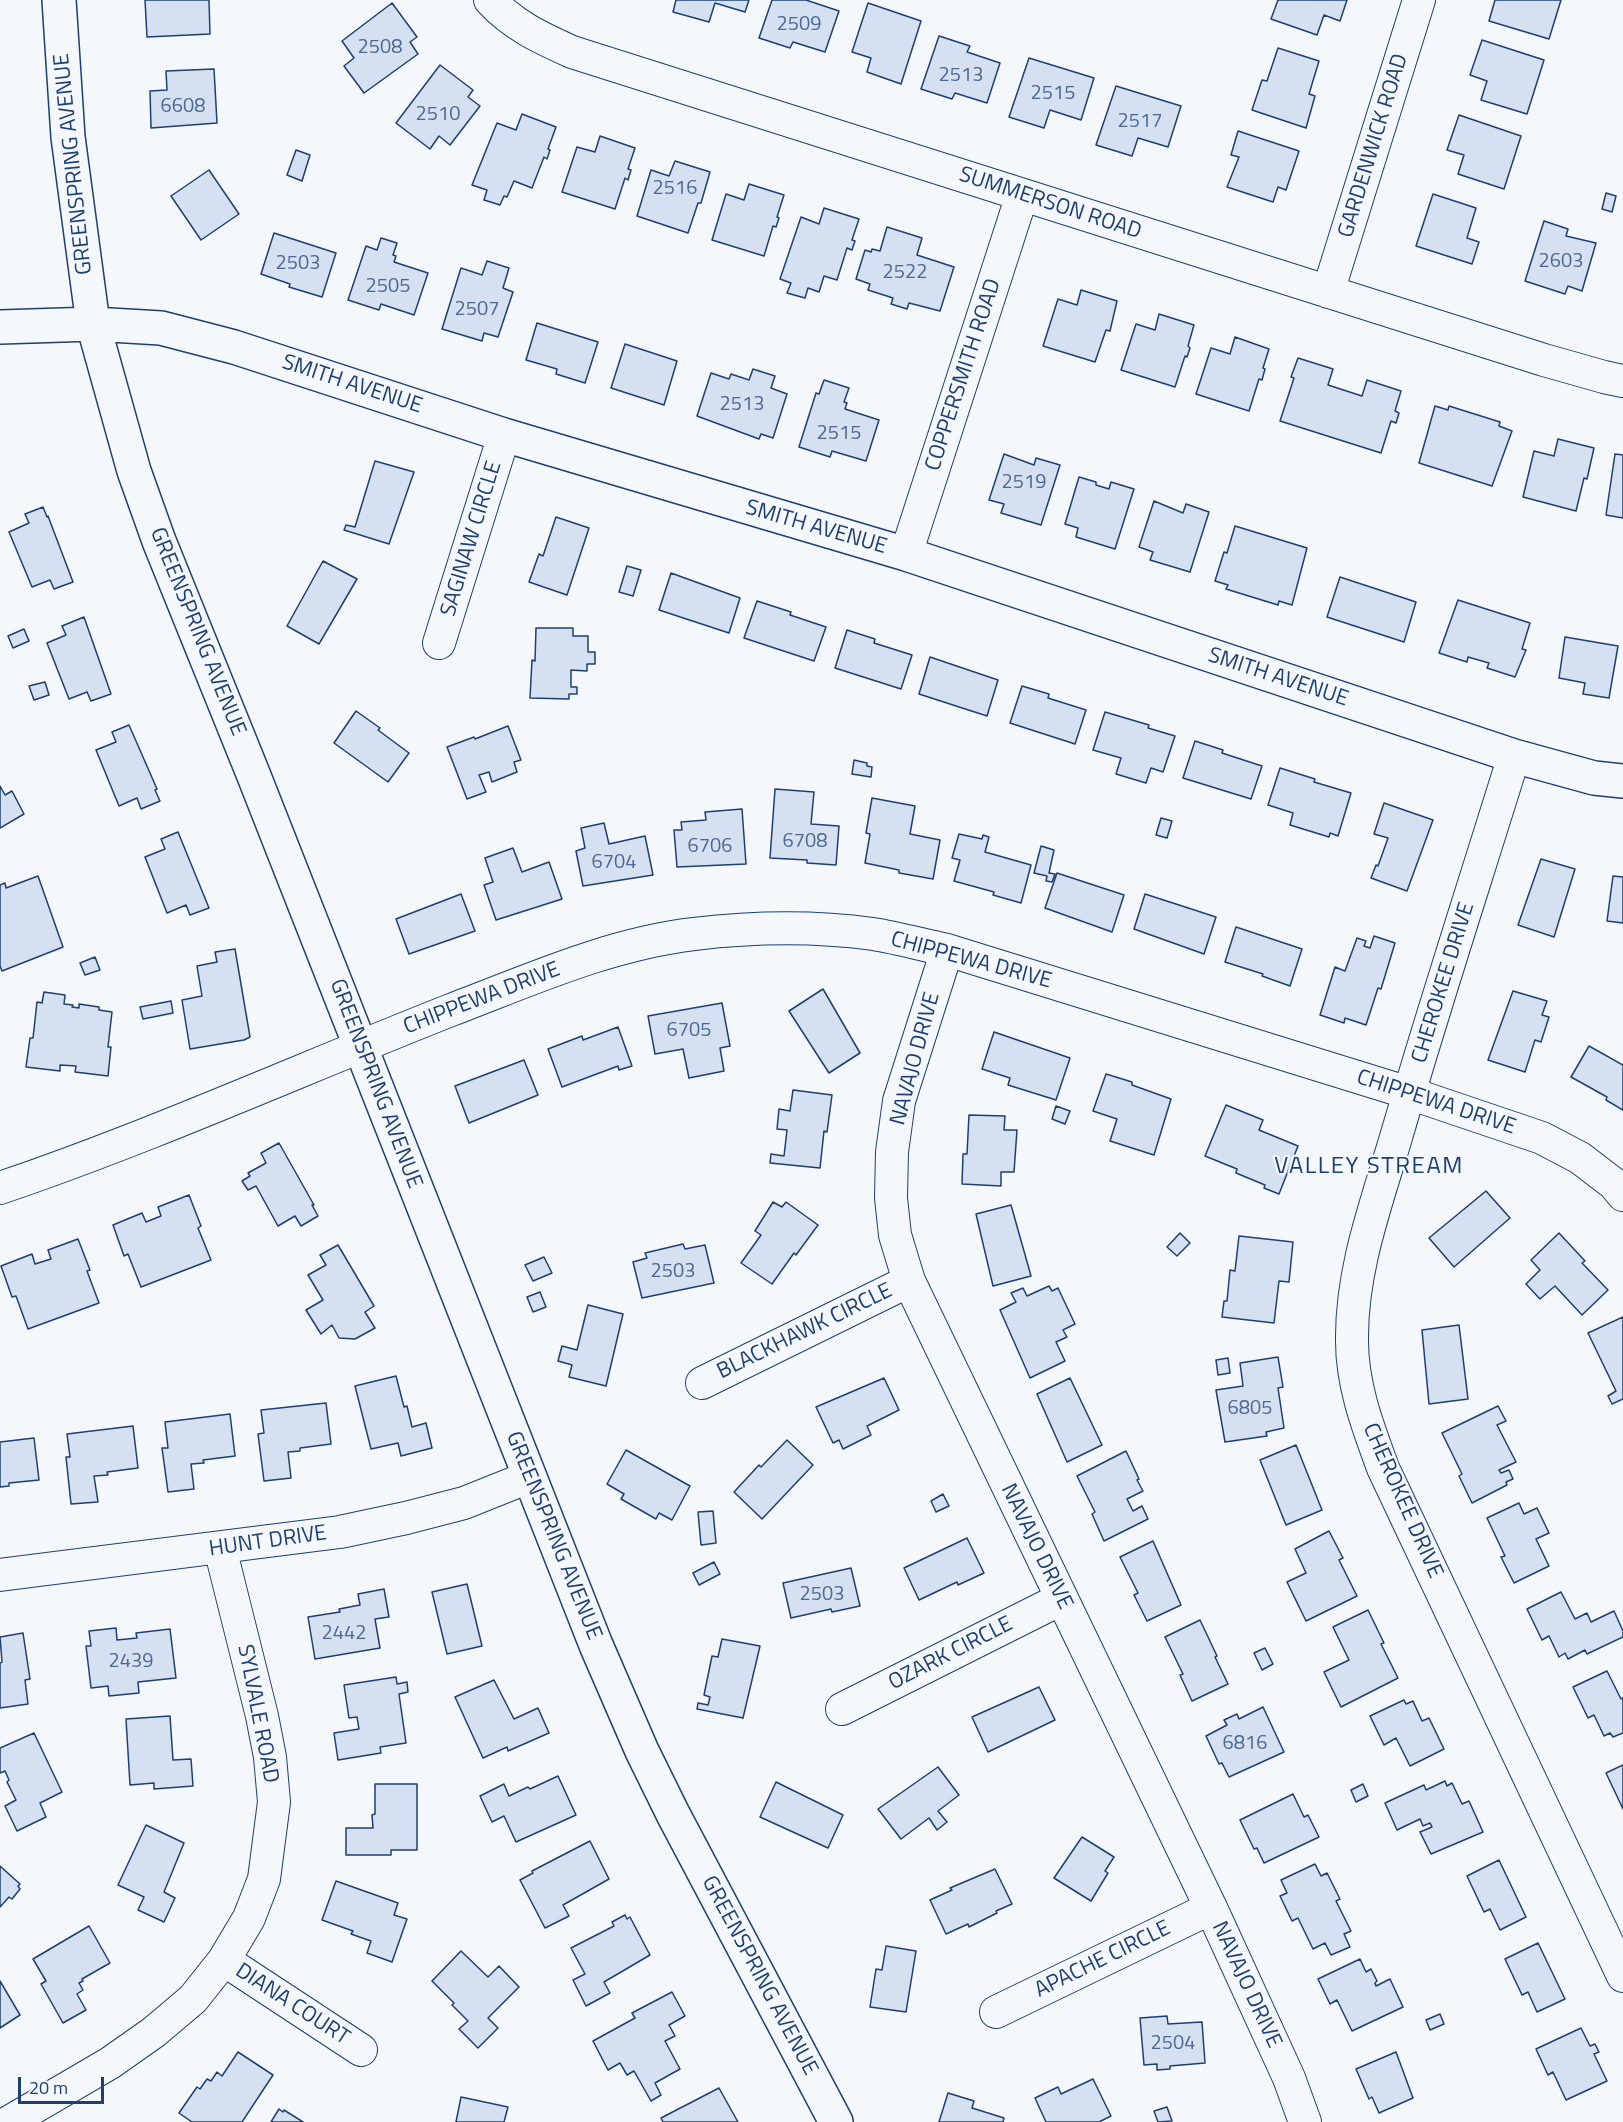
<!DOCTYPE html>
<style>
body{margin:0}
#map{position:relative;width:1623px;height:2122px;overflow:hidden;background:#f4f7fb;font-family:"Titillium Web",sans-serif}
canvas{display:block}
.scale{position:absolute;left:18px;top:2077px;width:86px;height:27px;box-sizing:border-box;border:3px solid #1d3f73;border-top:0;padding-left:8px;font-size:18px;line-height:21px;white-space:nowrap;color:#1d3f73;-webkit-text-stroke:4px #f4f7fb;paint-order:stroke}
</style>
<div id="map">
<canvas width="1623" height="2122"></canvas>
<div class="scale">20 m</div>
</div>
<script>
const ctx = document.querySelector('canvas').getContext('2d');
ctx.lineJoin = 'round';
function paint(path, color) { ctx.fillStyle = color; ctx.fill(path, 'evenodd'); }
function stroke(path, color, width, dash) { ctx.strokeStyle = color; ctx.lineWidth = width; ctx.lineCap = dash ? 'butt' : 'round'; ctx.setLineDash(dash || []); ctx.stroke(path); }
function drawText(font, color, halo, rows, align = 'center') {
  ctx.font = font + ' "Titillium Web",sans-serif'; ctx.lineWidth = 4.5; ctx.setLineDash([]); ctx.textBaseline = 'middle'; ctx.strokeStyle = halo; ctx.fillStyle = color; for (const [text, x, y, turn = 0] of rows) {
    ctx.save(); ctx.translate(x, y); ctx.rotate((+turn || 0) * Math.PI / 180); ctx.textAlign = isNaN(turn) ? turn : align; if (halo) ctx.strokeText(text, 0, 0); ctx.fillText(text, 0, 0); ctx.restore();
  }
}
const building = new Path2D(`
 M145,0h64l1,34 -63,3z
 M676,0h73l-4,12 -30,-9 -6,19 -36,-10z
 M772,0h34l33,11 -14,41 -32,-10 -3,6 -31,-10z
 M1278,0h69l-7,21 -16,-6 -7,20 -46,-16z
 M1495,0h66l-12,39 -60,-18z
 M392,3l25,34 -7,5 8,12 -54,39 -20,-27 10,-8 -12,-17z
 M868,3l53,18 -20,63 -34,-12 4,-14 -19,-6z
 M939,36l31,10 -3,6 33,11 -13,40 -32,-10 -3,6 -31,-10z
 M1482,40l62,20 -17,54 -46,-14 6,-19 -17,-6z
 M1278,48l41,13 -10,33 6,2 -9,32 -54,-18 10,-30 5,1z
 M1029,58l65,20 -13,42 -31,-10 -6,18 -35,-11z
 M440,65l33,25 -5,7 12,9 -30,39 -11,-9 -9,13 -34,-26z
 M214,69l3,54 -66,5 -1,-37 17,-1 -1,-19z
 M1116,86l65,20 -13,41 -30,-9 -6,18 -36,-11z
 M522,114l34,13 -8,22 2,1 -3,9 -3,-2 -12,31 -18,-7 -7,16 -3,-1 -4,9 -16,-5 3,-10 -15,-5 25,-62 19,7z
 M1459,115l62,21 -17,53 -46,-15 6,-19 -17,-5z
 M1238,131l61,20 -13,39 -8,-3 -5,15 -46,-15 12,-30 -8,-2z
 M600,136l35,12 -7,21 3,1 -3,10 -3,-2 -10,31 -53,-17 15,-45 18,5z
 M296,150l14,5 -8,26 -15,-6z
 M675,161l35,11 -9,31h-3l-10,30 -51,-17 14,-46 18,6z
 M209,170l30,44 -38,26 -30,-44z
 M749,184l35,11 -7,22 2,1 -3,9 -3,-1 -9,30 -52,-16 14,-46 18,6z
 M1606,193l10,3 -4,16 -10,-3z
 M1433,194l43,14 -9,30 12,4 -7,22 -56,-18z
 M824,208l35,11 -7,21 3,1 -3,9 -5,-2 -10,32 -13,-4 -5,16 -11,-4 -3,10 -18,-5 4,-10 -11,-4 21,-62 18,7z
 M1544,221l24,8 -2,7 30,7 -14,48 -14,-5 -3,8 -40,-13z
 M887,227l35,11 -5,17 37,12 -14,44 -31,-8 -2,6 -16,-5 2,-6 -25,-8 2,-6 -14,-5 9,-29 6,2 1,-3 8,2z
 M274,233l62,20 -14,44 -33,-10 1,-3 -29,-10z
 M381,238l16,5 -4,12 3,1 -2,6 34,11 -14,42 -33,-11 -2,6 -31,-10 18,-54 11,4z
 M487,261l22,7 -6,20 10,4 -15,45 -14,-4 -2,8 -40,-12 19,-61 21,7z
 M1081,290l36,11 -7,30 -4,-1 -11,32 -52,-16 15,-47 19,6z
 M1159,314l35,11 -6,21 2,2 -3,9 -2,-1 -10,31 -54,-17 15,-46 19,6z
 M537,323l61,19 -13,41 -29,-9 1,-5 -31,-9z
 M1235,337l34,12 -6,19 2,1 -3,11 -3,-1 -10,32 -53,-17 15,-46 19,6z
 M625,344l52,17 -13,44 -53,-17z
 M1298,358l35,11 -5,16 34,11 5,-16 34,11 -6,20 4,2 -3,10 -5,-2 -10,32 -101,-32 14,-43 -3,-1z
 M753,369l22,7 -4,12 16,6 -14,44 -12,-4 -2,5 -62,-23 14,-43 18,6 2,-5 18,6z
 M824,380l25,8 -5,14 3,1 -2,6 34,11 -13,41 -34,-10 -2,6 -31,-10 17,-54 3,1z
 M1435,406l13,4 1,-4 51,16 -1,4 13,5 -20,55 -73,-23z
 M1558,439l36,9 -7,31 -3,-1 -8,33 -53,-14 11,-46 20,5z
 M1004,454l30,11 2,-7 24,7 -19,60 -40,-12 3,-9 -15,-4z
 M1615,454l8,1v63l-17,-3z
 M375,461l39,11 -25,72 -45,-14 2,-5 9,2z
 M1079,477l17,5v3l13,4 2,-7 23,7 -19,60 -39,-12 2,-9 -13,-4z
 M1154,501l29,12 3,-9 23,8 -19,60 -40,-12 3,-8 -14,-5z
 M43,507l4,10 1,-1 25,66 -19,7 -4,-9 -18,7 -23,-55 20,-9 -4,-9z
 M556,517l33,11 -22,67 -38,-13 10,-28 4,2z
 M1235,526l72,22 -15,57 -13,-4 -1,4 -52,-16 2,-4 -13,-4 9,-29 3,1z
 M323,561l34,18 -38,65 -32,-18z
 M627,566l14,4 -8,26 -14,-4z
 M671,573l69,25 -11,35 -70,-23z
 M1340,577l76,25 -12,40 -77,-25z
 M1458,600l72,23 -8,26 4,1 -11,27 -28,-9 2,-5 -21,-6 -1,5 -28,-9z
 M757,601l34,11 -1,3 36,12 -12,34 -70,-23z
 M84,617l27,77 -20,7 -4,-9 -18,7 -22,-56 19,-8 -4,-9z
 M536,628h37v8h15v16h7v12h-8v7l-16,-1v17h6v7h-8v5l-39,-1 2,-38 3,1z
 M24,629l5,12 -16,7 -5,-12z
 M847,630l28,9 -1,4 38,12 -11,34 -66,-21z
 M1565,637l53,9 -9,52 -26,-4 2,-11 -26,-5z
 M930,657l68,23 -11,36 -68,-22z
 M45,682l4,13 -15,5 -5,-14z
 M1022,686l27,8 -1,4 38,12 -11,34 -65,-21z
 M356,711l24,17 -2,2 31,23 -21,29 -54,-39z
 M1105,712l44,13 -1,3 27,8 -12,36 -12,-4 -5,15 -30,-9 5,-16 -28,-8z
 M129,725l28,64 -2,1 5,11 -19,8 -4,-11 -18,8 -23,-56 20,-8 -4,-10z
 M508,726l13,34 -7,2 3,10 -25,10 -3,-10 -10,3 7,17 -19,7 -20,-52 27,-10 1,2z
 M1195,741l28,9 -1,3 40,13 -11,33 -68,-21z
 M854,760l13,3v3l5,1 -1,10 -19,-3z
 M1280,768l35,11 -1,3 37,11 -13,43 -8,-3 -1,4 -39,-12 3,-12 -25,-8z
 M0,786l5,9 7,-4 12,23 -24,14z
 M775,789l39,3 -3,32 28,2 -3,39 -29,-2v-3l-37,-2z
 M872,798l43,8 -5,28 30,6 -7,39 -34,-6v-3l-34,-7 5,-29 -4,-1z
 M1384,803l49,17 -26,71 -36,-13 5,-13 2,1 10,-28 -14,-4z
 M742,809l4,55 -69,3 -3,-37h8l-1,-8 25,-2 -1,-8z
 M1161,818l11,3 -5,17 -11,-3z
 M604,823l5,21 36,-8 8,39 -70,11 -7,-35 9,-3 -4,-20z
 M178,832l31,76 -19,7 -4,-10 -19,8 -22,-56 20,-8 -4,-10z
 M959,834l23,5 1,-4 6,2 -4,15 46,13 -10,38 -28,-8 1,-3 -40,-11 6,-21 -8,-2z
 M1041,846l13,4 -5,23 6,1 -3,8 -6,-1 1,-5 -13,-3z
 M513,848l9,24 27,-10 13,37 -66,21 -12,-35 9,-3 -8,-24z
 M1541,859l34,10 -21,68 -36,-12z
 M1057,873l67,22 -12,37 -67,-24z
 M38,876l25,71 -61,24 -2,-5v-81l5,-2 1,5z
 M1613,876l10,1v46l-16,-2z
 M461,894l14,37 -66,23 -13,-35z
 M1145,894l71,23 -12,37 -70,-25z
 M1236,927l66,22 -12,37 -28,-10 1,-2 -38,-12z
 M1374,936l21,7 -14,46 -3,-1 -12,37 -21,-7 -1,5 -24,-8 15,-48 10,4 12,-33 9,3 -2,5 6,2z
 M235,949l15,88 -6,3 -54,9 -8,-49 20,-4 -5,-30 20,-4 -2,-10z
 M95,957l5,13 -15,5 -5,-12z
 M823,989l37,64 -31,20 -40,-62z
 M1513,991l34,10 -5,14 7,2 -8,25 -6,-2 -10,32 -37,-12z
 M44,992l21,3 -1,9 9,1 -1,2 7,1v-4l20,3v3l13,2 -4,35h3l-3,29 -33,-4 1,-6 -16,-1v6l-34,-4 4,-29h3l4,-36 5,1z
 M171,1001l2,12 -30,6 -3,-12z
 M722,1003l8,43 -10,2 4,23 -35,7 -6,-29 -28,5 -7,-38z
 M618,1027l14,39 -13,4 -1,-4 -56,21 -14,-38 34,-13 1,4z
 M994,1032l76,26 -14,42 -48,-15 2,-7 -28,-9z
 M1589,1046l34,19v45l-17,-10 1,-3 -36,-20z
 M524,1060l14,35 -69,28 -14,-37z
 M1106,1074l26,8v3l39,14 -17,56 -44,-14 7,-22 -24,-8z
 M793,1090l39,5 -5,37 -3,-1 -4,37 -50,-5 1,-9 13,2 3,-26 -10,-1 2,-20 11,2z
 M1226,1105l37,15 -4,10 39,16 -19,48 -15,-6 1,-3 -29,-12 1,-4 -32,-13z
 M1056,1106l14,5 -5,13 -13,-5z
 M969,1115l36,1 -1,14h13l-3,42h-13v14l-39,-2 1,-30h4z
 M279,1143l35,62h-2l6,11 -17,10 -6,-10 -17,10 -22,-40 -8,4 -6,-9 8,-5 -2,-3 18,-10 -5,-10z
 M1486,1191l24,27 -56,49 -25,-29z
 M189,1195l12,31 -3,2 13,32 -70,27 -13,-33 -4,2 -11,-31 29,-12 4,9 15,-6 -3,-9z
 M773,1202l9,5 4,-5 32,23 -22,30 -2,-2 -22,31 -31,-21 20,-28 -6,-4z
 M1011,1205l20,71 -38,10 -17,-72z
 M1180,1233l10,10 -13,13 -10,-9z
 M1559,1233l26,28 -3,2 26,27 -26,25 -27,-29 -15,13 -14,-15 14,-14 -9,-10z
 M1239,1236l54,6 -4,40 -10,-1 -5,42 -52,-6 2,-16h3l3,-31 5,1z
 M78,1239l12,31 -3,1 12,32 -71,26 -12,-33 -4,1 -11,-31 31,-12 3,10 16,-5 -3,-9z
 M683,1244l2,5 20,-4 9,38 -72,15 -9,-36 14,-4 -2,-5z
 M338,1245l36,61 -9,6 10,16 -20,11 -16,-1 -7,-13 -11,9 -15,-24 17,-10 -15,-25 18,-10 -6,-10z
 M544,1257l8,16 -19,8 -8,-16z
 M1049,1286l3,5 6,-3 17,36 -12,6 4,7 -11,5 9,19 -35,17 -30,-68 16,-8 -5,-9 12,-5 4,8z
 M540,1292l6,15 -13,5 -6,-15z
 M588,1305l35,9 -17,72 -37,-9 3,-12 -14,-4 4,-15 15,4z
 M1623,1317v82l-11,5 -4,-8 8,-5 -28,-58z
 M1459,1325l9,74 -39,5 -7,-74z
 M1278,1357l5,30 -5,1 6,40 -18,4 1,4 -42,6 -9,-52 27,-4 -3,-23z
 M1228,1358l2,15 -12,2 -2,-15z
 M396,1376l8,31 3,-1 5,21 14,-4 6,25 -31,8 -3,-13 -27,6 -16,-63z
 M884,1378l15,32 -32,16 4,9 -28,14 -4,-9 -6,3 -17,-36z
 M1070,1378l32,67 -35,17 -30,-68z
 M326,1403l5,41 -31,4v3l-12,1 3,26 -27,3 -6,-47 6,-1 -3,-23z
 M1498,1406l8,15 -9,4 19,37 -17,8 2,3 8,-3 4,9 -7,3 1,3 -35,18 -13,-27 3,-2 -20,-41z
 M230,1414l5,42 -32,4 1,3 -13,1 3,25 -26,3 -6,-44h6l-3,-26z
 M133,1426l5,42 -31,4 1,3 -14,1 4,26 -27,2 -5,-47h4l-3,-23z
 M34,1438l5,42 -30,3v3l-9,1v-45z
 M787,1440l26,25 -51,54 -28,-27 25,-27 2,2z
 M1296,1445l26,65 -36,15 -26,-65z
 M626,1450l64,36 -18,34 -13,-7 -3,6 -35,-20 3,-5 -17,-10z
 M1126,1451l13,28 -2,1 6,11 -16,8 6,12 9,-5 6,13 -44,22 -12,-27 3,-2 -18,-36z
 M943,1494l6,12 -13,6 -5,-11z
 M1519,1503l5,11 13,-6 12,25 -13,6 13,27 -35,17 -13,-26 4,-1 -18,-38z
 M713,1511l3,32 -15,2 -3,-33z
 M1329,1531l14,27 -4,2 18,36 -51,25 -19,-39 19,-9 -11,-24z
 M967,1538l17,35 -26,12 -1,-3 -38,18 -15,-32z
 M1153,1541l28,64 -34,16 -13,-26 4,-2 -18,-36z
 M714,1562l6,12 -21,11 -6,-12z
 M851,1568l9,38 -28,6 -1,-3 -40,9 -8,-35z
 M467,1584l15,62 -35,8 -15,-62z
 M384,1589l5,28 -14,2 5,29 -65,11 -7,-42 32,-5 -1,-3 21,-4 -2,-11z
 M1561,1592l14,27 12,-6 4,9 23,-11 9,20v6l-36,17 -2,-4 -17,9 -3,-6 -6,4 -10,-21 -7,4 -15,-31z
 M1368,1610l16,33 -3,1 17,34 -57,29 -17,-35 25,-12 -16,-33z
 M1200,1620l17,36 -2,1 13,27 -36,17 -12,-26 3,-1 -18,-37z
 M116,1628l1,12 20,-2 -1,-5 34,-4 6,49 -38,4 1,11 -30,3 -1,-10 -17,2 -5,-42h5l-2,-15z
 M23,1633l7,46 -5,1 3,24 -28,4v-45l2,-1 -2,-25z
 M722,1639l38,7 -17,72 -46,-9 1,-6 10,2 2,-8 -6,-2 8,-39 6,1z
 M1265,1648l8,16 -11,6 -8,-17z
 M1607,1671l14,28 2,-1v35l-10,4 -3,-4 -6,3 -10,-21 -6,3 -15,-31z
 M396,1677l1,7 10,-2 1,10 -9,2 7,49 -26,4 1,6 -43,7 -4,-27 25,-4 -2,-12 -8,1 -5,-33z
 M494,1680l20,39 24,-11 11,25 -41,18 -1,-4 -24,11 -28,-61z
 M1039,1687l16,33 -67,32 -16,-35z
 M1404,1700l2,4 7,-3 9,20 7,-3 15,31 -34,17 -14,-28 -12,7 -14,-29z
 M1263,1707l21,45 -55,25 -7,-14 -3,1 -13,-28 21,-11 -3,-5 13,-6 2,5z
 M170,1716l3,44 18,-1 2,27 -39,3v-6l-24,2 -4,-66z
 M34,1733l28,59 -22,11 6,14 -29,14 -12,-25 11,-6 -9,-18 2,-2 -4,-9 -5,2v-25z
 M1623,1765v44l-17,-36z
 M938,1767l21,28 -21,16 9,11 -10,8 -8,-12 -28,21 -23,-30z
 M558,1776l18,39 -60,27 -12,-26 -12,6 -12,-26 24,-12 5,12 19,-9 2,2z
 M1445,1781l2,5 5,-3 10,21 7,-3 14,31 -52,22 -11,-22 12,-5 -2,-4 -7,3 -3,-7 -23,11 -12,-27 39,-18 2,5z
 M776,1782l67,33 -15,33 -68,-31z
 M375,1784h42v66h-26v5h-45v-27h27l-1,-13 3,-1z
 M1363,1784l5,12 -12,6 -5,-12z
 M1293,1794l11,23 4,-2 11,22 -55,26 -7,-15 -3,1 -14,-29z
 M146,1825l38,18 -20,49 11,6 -11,24 -26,-12 6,-13 -26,-12z
 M1082,1837l32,20 -9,14 3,2 -17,28 -37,-23z
 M590,1841l19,38 -46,26 6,11 -24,12 -25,-48 13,-7 -1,-2z
 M1499,1860l27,57 -26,13 -10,-21 -6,3 -17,-36z
 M1315,1864l6,12 6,-3 13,26 -4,2 15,30 -7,3 6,13 -19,8 -6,-12 -12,6 -15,-31 -6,3 -12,-25 7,-3 -6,-13z
 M0,1866l20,18 -2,2 2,3 -8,10 -3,-2 -9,10z
 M995,1869l17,35 -16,7 1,2 -28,14 -1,-3 -22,10 -16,-34 22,-10 -2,-2z
 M336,1881l62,22 -4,12 13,4 -15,43 -25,-9 4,-12 -20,-7 2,-3 -31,-11z
 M625,1915l2,4 3,-2 20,38 -46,27 6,11 -24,13 -13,-26 12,-6 -14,-26 43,-22 -2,-4z
 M89,1926l21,37 -28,16 1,2 -4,2 4,7 -6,4 9,16 -23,13 -22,-39 5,-3 -13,-22z
 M1538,1943l27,56 -28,13 -9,-20 -6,3 -17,-36z
 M886,1946l30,5 -10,61 -36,-5 6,-38 6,1z
 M461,1951l27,26 11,-11 20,21 -31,31 10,10 -20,20 -19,-19 9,-8 -16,-16 2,-2 -22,-22z
 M1360,1959l6,13 5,-3 6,12 -2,2 1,3 14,-7 13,28 -51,24 -15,-31 -7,4 -12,-25z
 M0,1981l20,34 -20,13z
 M672,1992l13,24 -16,9 6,11 -10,5 15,28 -25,14 6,12 -10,6 -17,-30 -7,4 -7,-12 -12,7 -15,-29 42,-23 -3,-5z
 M1440,2014l4,10 -14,6 -4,-10z
 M1167,2016l1,8 34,-2 3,41 -35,3v3l-13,1v-6l-13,1 -4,-47z
 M1581,2028l9,18 5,-2 4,8 -5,2 13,27 -41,19 -13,-28 -5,3 -12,-26z
 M238,2052l35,23 -31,47h-50l-13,-9 18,-26 3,2 7,-10 4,2 6,-9 5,4z
 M1396,2052l17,46 -34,15 -7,-16 -3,2 -13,-30z
 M1093,2079l18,37 -12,6h-53l-11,-24 23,-11 3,7z
 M719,2088l19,34h-75l-2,-4z
 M948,2093l26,8 -2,7 32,10 -1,4h-64z
 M461,2097l47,10 -4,15h-48z
 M1167,2107l5,14 -14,1 -4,-11z
 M279,2109l4,3 1,-2 19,12h-32z`);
paint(building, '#d5e0f0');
stroke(building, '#1d3f73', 1.5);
const minor = new Path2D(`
 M490,0c24,26 51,38 82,52l972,308 60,17 19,4
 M1328,292l91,-292
 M906,554l116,-359
 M439,643l65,-208
 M1514,756c-39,126 -80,251 -117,378 -20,68 -46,135 -45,207 0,45 16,86 31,127l240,508
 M947,950l-48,151 -7,51 -1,46 4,37 14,46 302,627 78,170 16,44
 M0,1188c153,-52 301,-119 451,-178 79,-30 158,-66 243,-76 59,-7 120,-8 179,0 25,4 50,11 74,16l462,143 133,45 38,20 34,26 9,11
 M702,1383l207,-102
 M0,1575l340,-43 66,-14 58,-15 65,-26
 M842,1709l219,-110
 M224,1960l137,90
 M996,2012l215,-104
 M9,2122l101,-59 44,-31 39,-33 31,-39 25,-42 15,-39 10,-77 -4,-45 -8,-41 -42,-168`);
const major = new Path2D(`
 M59,0l9,137 25,187 41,147 25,70 95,235 342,869 46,106 31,63 163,308
 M0,327l93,-3 68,4 73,19 270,88 402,119 608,202 80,22 29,3`);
stroke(minor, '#1d3f73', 34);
stroke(major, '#1d3f73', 36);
stroke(minor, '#f4f7fb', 32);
stroke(major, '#f4f7fb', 33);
drawText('20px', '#4b6792', null, [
 ["2509",799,25],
 ["2508",380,48],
 ["2513",961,76],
 ["2515",1053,94],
 ["6608",183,107],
 ["2510",438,115],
 ["2517",1140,122],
 ["2516",675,189],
 ["2603",1561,262],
 ["2503",298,264],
 ["2522",905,273],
 ["2505",388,287],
 ["2507",477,310],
 ["2513",742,405],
 ["2515",839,434],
 ["2519",1024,483],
 ["6708",805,842],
 ["6706",710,847],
 ["6704",614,863],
 ["6705",689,1031],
 ["2503",673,1272],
 ["6805",1250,1409],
 ["2503",822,1595],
 ["2442",344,1634],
 ["2439",131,1662],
 ["6816",1245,1744],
 ["2504",1173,2044]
]);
drawText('22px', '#1d3f73', '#f4f7fb', [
 ["GARDENWICK ROAD",1374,146,-73],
 ["GREENSPRING AVENUE",74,164,-96],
 ["SUMMERSON ROAD",1050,204,18],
 ["COPPERSMITH ROAD",964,375,-72],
 ["SMITH AVENUE",352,385,18],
 ["SMITH AVENUE",816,528,16],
 ["SAGINAW CIRCLE",472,539,-73],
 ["GREENSPRING AVENUE",197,632,68],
 ["SMITH AVENUE",1278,678,18],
 ["CHIPPEWA DRIVE",971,961,15],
 ["CHEROKEE DRIVE",1444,983,-73],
 ["CHIPPEWA DRIVE",482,999,-21],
 ["NAVAJO DRIVE",916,1059,-75],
 ["GREENSPRING AVENUE",375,1084,69],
 ["CHIPPEWA DRIVE",1436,1103,18],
 ["BLACKHAWK CIRCLE",805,1332,-26],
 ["CHEROKEE DRIVE",1402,1501,66],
 ["GREENSPRING AVENUE",553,1536,68],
 ["HUNT DRIVE",268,1542,-8],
 ["NAVAJO DRIVE",1036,1547,64],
 ["OZARK CIRCLE",951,1654,-27],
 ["SYLVALE ROAD",257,1714,79],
 ["APACHE CIRCLE",1103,1960,-26],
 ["GREENSPRING AVENUE",759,1976,62],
 ["NAVAJO DRIVE",1246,1985,65],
 ["DIANA COURT",292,2005,33]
]);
ctx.letterSpacing = '1.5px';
drawText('24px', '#1d3f73', '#f4f7fb', [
 ["VALLEY STREAM",1369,1167]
]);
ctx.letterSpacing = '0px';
</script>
